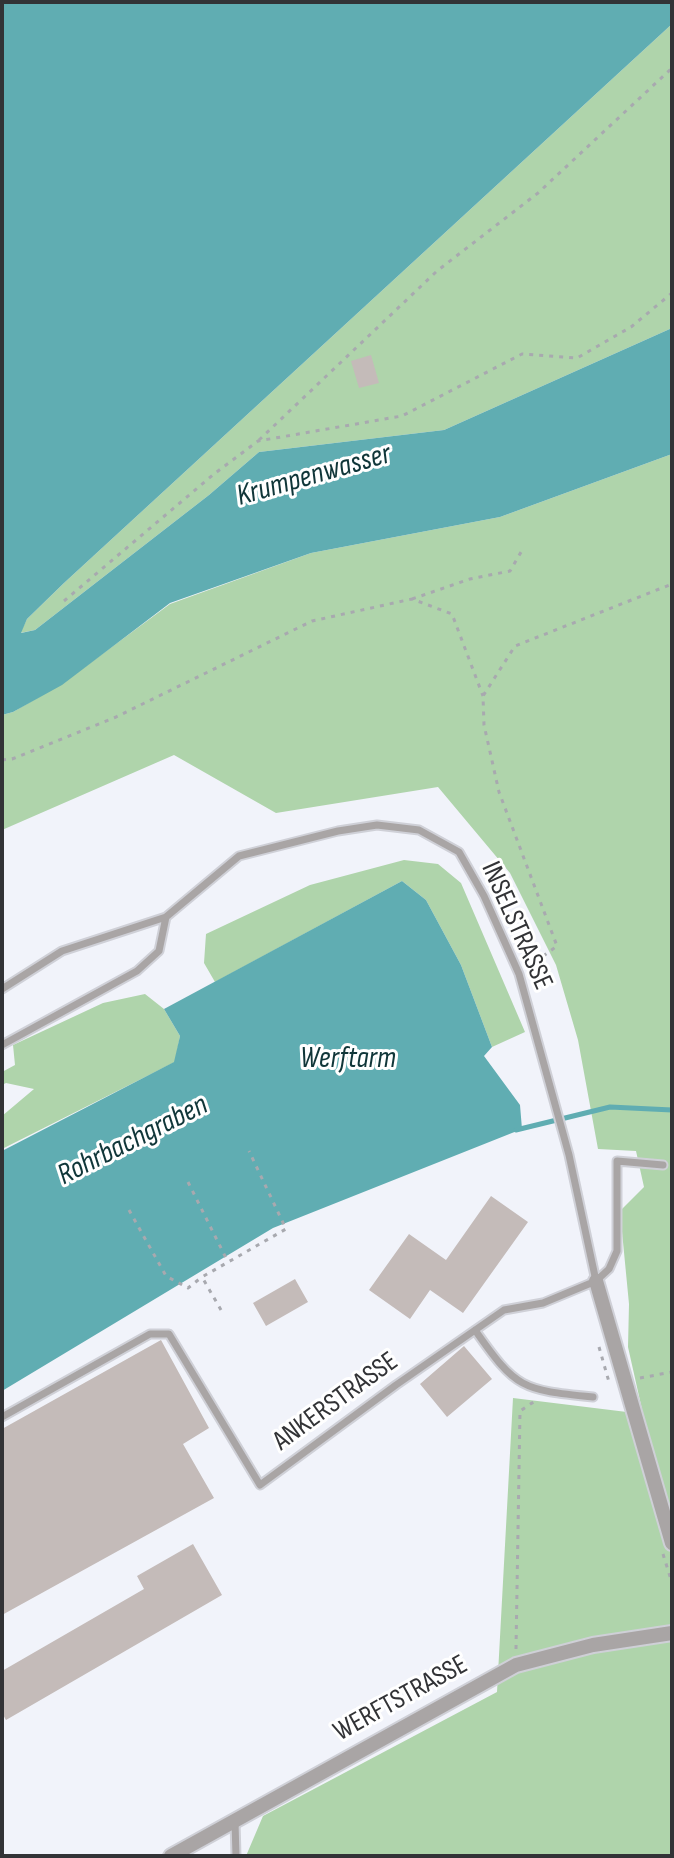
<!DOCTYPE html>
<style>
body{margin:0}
#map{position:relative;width:674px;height:1858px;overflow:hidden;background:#f1f3fa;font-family:"Sofia Sans Condensed",sans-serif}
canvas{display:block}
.frame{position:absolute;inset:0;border:4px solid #323336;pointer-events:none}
</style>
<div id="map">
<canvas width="674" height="1858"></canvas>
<div class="frame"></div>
</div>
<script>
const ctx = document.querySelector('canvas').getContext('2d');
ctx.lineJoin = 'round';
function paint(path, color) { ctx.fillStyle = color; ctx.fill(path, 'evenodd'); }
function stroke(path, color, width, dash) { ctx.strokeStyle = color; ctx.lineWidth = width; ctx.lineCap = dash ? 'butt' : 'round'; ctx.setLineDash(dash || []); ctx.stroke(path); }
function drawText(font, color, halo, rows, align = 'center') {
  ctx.font = font + ' "Sofia Sans Condensed",sans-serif'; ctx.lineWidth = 6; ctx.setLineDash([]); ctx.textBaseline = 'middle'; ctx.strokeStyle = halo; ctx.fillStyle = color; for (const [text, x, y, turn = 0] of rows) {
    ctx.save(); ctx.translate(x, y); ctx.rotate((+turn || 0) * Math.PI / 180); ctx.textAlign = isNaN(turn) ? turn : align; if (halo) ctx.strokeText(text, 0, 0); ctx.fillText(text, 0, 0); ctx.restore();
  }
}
paint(new Path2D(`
 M672,24v304l-228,102 -185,22 -50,43 -174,135 -15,3 7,-14 37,-36z
 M672,454v1402h-426l17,-40 234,-124 16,-294 130,16 -15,-67 1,-43 -9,-93 24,-24 -8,-36 -38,-2 -20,-109 -22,-75 -46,-92 -72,-86 -162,26 -102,-58 -172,75v-115l11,-3 50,-29 107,-79 141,-51 189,-36z
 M404,860l34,4 23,19 64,149 -33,15 -31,-82 -35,-65 -24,-19 -187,101 -11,-19 2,-29 104,-49z
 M145,994l19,15 16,27 -5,26 -173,87v-33l32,-27 -28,-6 -4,2v-13l13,-7 -2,-20 90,-42z`), '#afd4ab');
paint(new Path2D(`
 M2,2h670v22l-608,559 -37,36 -6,14 14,-3 174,-135 50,-43 185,-22 228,-102v126l-172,63 -189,36 -141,50 -108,82 -49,27 -11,3z
 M402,881l24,19 35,65 31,82 -8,9 36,49 2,24 -249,99 -271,163v-240l172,-89 6,-26 -16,-27z`), '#60adb2');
stroke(new Path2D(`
 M516,1130l94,-23 62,3`), '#60adb2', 5);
paint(new Path2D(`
 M371,355l8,28 -20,5 -8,-27z
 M491,1196l37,26 -65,91 -33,-23 -20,29 -41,-29 40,-56 37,26z
 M295,1279l13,23 -42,24 -13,-23z
 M161,1340l48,88 -26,16 31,54 -212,117v-186z
 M464,1346l28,33 -45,38 -27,-33z
 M193,1544l29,51 -216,125 -4,-7v-42l142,-82 -7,-13z`), '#c4bbb9');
const lane = new Path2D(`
 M2,989l60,-38 104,-34 73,-61 99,-25 39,-6 42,5 40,22 25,44 35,78 50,181 27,126
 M2,1045l135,-74 22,-20 7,-34
 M475,1330c41,59 47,60 118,67
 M2,1417l148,-83h19l91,151 136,-100 108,-75 39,-7 53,-22 13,-12 8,-18v-90l46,4
 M235,1822l1,34`);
const street = new Path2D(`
 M596,1281l76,262
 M171,1856l345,-191 77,-20 79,-12`);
stroke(lane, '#cfd0d7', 11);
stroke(street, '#cfd0d7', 18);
stroke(new Path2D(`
 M259,440l178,-169 101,-78 134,-125
 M412,599l58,-20 40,-8 14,-24
 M64,601l150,-127 44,-33 144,-25 120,-62 55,4 54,-31 41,-34
 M2,760l10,-1 104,-42 196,-96 100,-22 40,15 31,82
 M527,968l30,-22 -58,-154 -15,-67 -1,-29 32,-50 157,-62
 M188,1182l40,80
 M129,1210l37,66 22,12 14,-11
 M221,1310l-19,-33 84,-48 -37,-78
 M599,1347l10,35
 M640,1378l32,-6
 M663,1554l9,29
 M516,1649l4,-238 15,-10`), '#a8a9af', 3, [4, 6]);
stroke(lane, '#a9a5a5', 7);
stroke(street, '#a9a5a5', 14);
drawText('28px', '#323336', '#fff', [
 ["INSELSTRASSE",516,926,66],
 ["ANKERSTRASSE",336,1402,-36],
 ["WERFTSTRASSE",401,1699,-29]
]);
drawText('italic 30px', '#103639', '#fff', [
 ["Krumpenwasser",314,476,-16],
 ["Werftarm",348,1059],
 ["Rohrbachgraben",133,1141,-27]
]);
</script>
